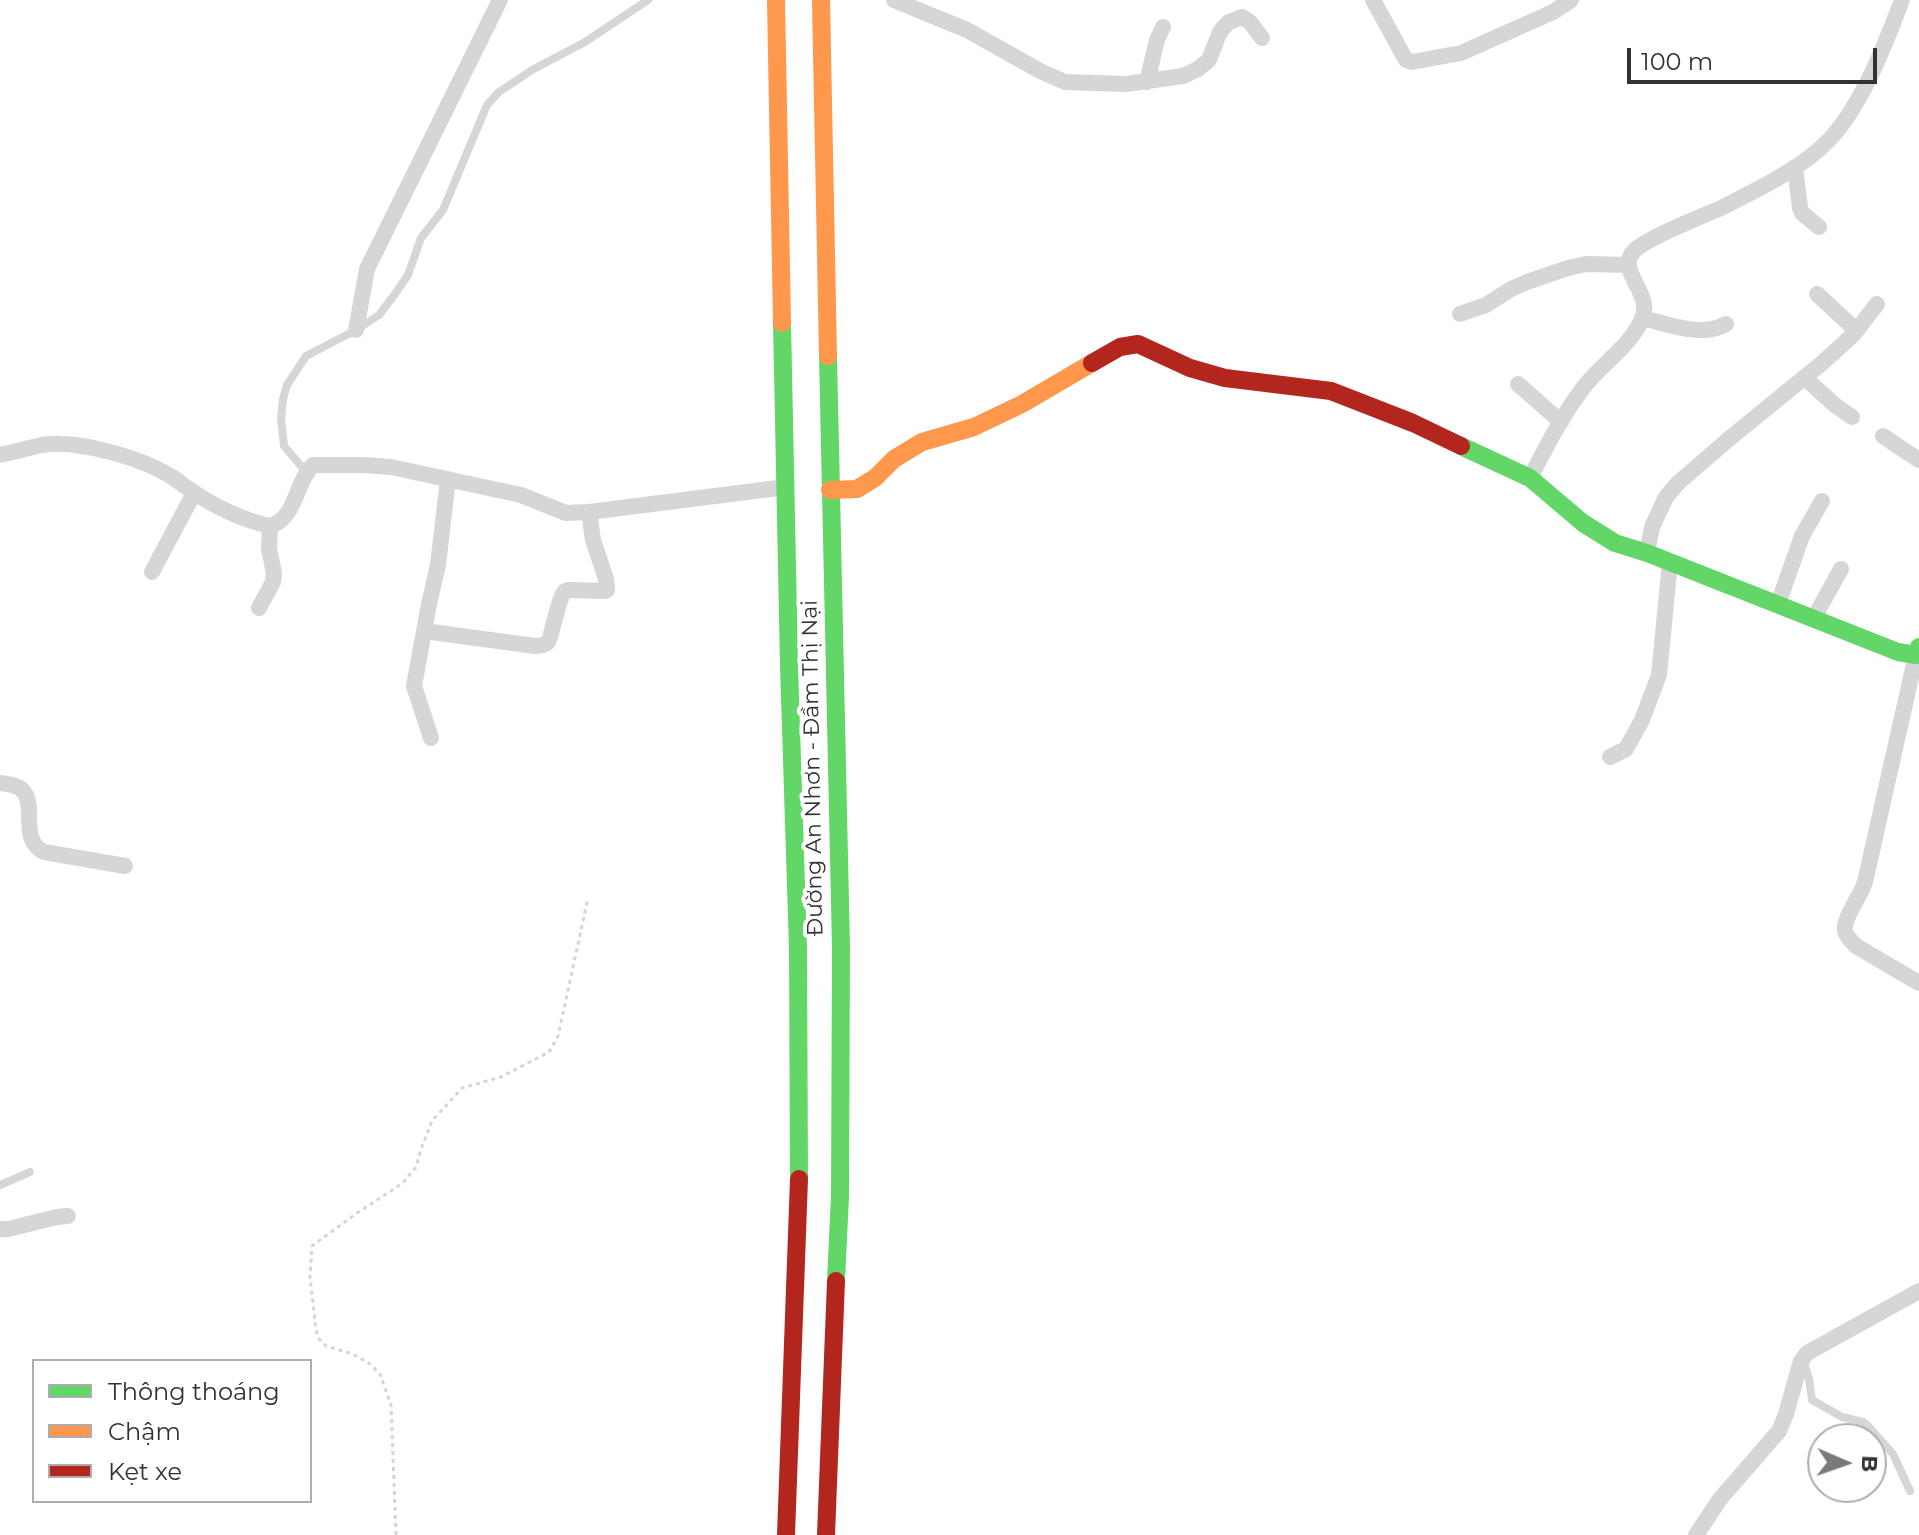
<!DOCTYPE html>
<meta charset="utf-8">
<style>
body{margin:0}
#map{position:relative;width:1919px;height:1535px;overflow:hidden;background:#fff;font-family:Montserrat,sans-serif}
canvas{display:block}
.legend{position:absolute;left:32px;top:1359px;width:280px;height:144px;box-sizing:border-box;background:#fff;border:2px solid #adadad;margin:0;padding:10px 14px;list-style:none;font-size:24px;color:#323232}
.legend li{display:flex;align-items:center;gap:16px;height:40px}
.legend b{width:40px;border:2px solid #adadad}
.north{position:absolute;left:1807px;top:1423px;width:80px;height:80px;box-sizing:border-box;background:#fff;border:2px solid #adadad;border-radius:50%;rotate:92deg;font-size:22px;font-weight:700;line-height:32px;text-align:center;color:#323232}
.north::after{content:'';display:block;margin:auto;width:28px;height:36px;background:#7a7a7a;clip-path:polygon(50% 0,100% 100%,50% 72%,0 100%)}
.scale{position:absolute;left:1627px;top:48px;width:250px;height:36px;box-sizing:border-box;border:4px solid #323232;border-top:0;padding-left:10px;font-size:24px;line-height:28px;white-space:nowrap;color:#323232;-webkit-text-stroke:6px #fff;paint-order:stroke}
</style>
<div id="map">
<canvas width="1919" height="1535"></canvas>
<ul class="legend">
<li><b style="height:10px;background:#63d668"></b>Thông thoáng</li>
<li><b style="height:10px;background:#ff974d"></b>Chậm</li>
<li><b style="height:10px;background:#b3261e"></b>Kẹt xe</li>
</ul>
<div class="north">B</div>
<div class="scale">100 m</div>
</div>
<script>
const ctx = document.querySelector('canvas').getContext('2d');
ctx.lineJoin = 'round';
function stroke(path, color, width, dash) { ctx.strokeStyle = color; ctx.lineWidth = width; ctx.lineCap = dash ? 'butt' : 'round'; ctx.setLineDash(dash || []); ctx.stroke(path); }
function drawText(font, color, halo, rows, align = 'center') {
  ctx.font = font + ' Montserrat,sans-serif'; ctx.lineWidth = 8; ctx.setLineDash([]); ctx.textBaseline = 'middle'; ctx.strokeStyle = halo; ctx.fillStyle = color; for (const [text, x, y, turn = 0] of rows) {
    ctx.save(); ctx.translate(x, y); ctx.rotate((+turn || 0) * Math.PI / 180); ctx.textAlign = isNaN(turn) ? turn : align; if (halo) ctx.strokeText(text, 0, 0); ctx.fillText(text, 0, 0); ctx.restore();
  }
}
stroke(new Path2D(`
 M396,1535l-5,-130 -11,-31 -10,-10 -17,-10 -27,-8 -7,-7 -3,-9 -6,-53 2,-31 45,-33 46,-30 13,-16 5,-18 11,-28 30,-33 39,-11 48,-25 9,-16 30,-138`), '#d5d5d5', 3, [4, 4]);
stroke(new Path2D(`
 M306,472l-22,-26 -3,-27 2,-20 4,-14 19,-29 50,-26 23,-15 16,-21 13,-19 13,-37 22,-28 44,-105 12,-13 33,-22 53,-28 63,-42
 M0,1185l30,-13
 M1804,1363l5,16 3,21 30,17 21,5 4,3 26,29 17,37`), '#d6d6d6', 8);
stroke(new Path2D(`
 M894,0l73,30 73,41 25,11 61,2 57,-8 15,-7 11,-9 10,-26 4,-6 6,-6 13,-5 8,5 12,16
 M1373,0l33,60 6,2 49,-9 92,-41 18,-12
 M1147,82l10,-42 6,-13
 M1795,167l5,41 2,5 17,14
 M1817,294l39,36
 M1460,314l26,-9 25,-16 16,-7 41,-14 18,-4 43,1
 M1642,318c26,6 60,20 84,6
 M356,330l11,-61 133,-269
 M1805,378l31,28 16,11
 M1518,384l43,38
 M1883,436l36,24
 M0,455c14,-3 28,-7 42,-10 35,-6 100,13 130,32 7,4 13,10 20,14 21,15 53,30 78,35 27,-8 25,-44 43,-61h50l28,2 130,28 45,18 23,-1 197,-25
 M1530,478c16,-31 32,-62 53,-90 18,-24 47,-41 59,-69 12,-26 -27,-48 -8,-68 12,-13 67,-34 87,-43 37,-19 79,-38 108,-68 33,-35 56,-95 73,-140
 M1647,553l5,-26 14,-30 12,-14 52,-45 91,-74 32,-29 24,-31
 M152,572l42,-79
 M1778,604l24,-68 20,-35
 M259,608l14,-26 1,-9 -5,-24 1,-23
 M1814,618l27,-49
 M424,631l111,15c5,-1 10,0 13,-4 4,-6 9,-39 16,-50l4,-2 37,1 2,-1 -1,-11 -13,-39 -4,-28
 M1916,655l-51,227c-4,13 -22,37 -20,48 1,7 7,12 11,16l63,37
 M431,738l-17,-52 15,-82 9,-39 10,-86
 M1610,757l16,-8 16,-29 17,-45 11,-113
 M0,783c8,1 19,2 24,9 12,14 -5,48 20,60l81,14
 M0,1229h8l49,-12 11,-1
 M1696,1535l24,-36 59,-68 7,-17 15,-53 6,-8 112,-62`), '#d6d6d6', 16);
stroke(new Path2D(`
 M782,323l7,342 9,284 1,230
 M828,356l13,592 -1,248 -4,85
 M1461,446l69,32 53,45 32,20 32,10 251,99 18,3 3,-8`), '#63d668', 18);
stroke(new Path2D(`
 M776,0l6,323
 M821,0l7,356
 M830,490l27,-1 18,-11 19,-19 28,-17 52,-15 48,-23 70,-41`), '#ff974d', 18);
stroke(new Path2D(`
 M1092,363l28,-16 18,-3 52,24 35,10 106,13 82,32 48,23
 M786,1535l13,-356
 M826,1535l10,-254`), '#b3261e', 18);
drawText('22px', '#323232', '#fff', [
 ["Đường An Nhơn - Đầm Thị Nại",813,768,-91]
]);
</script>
